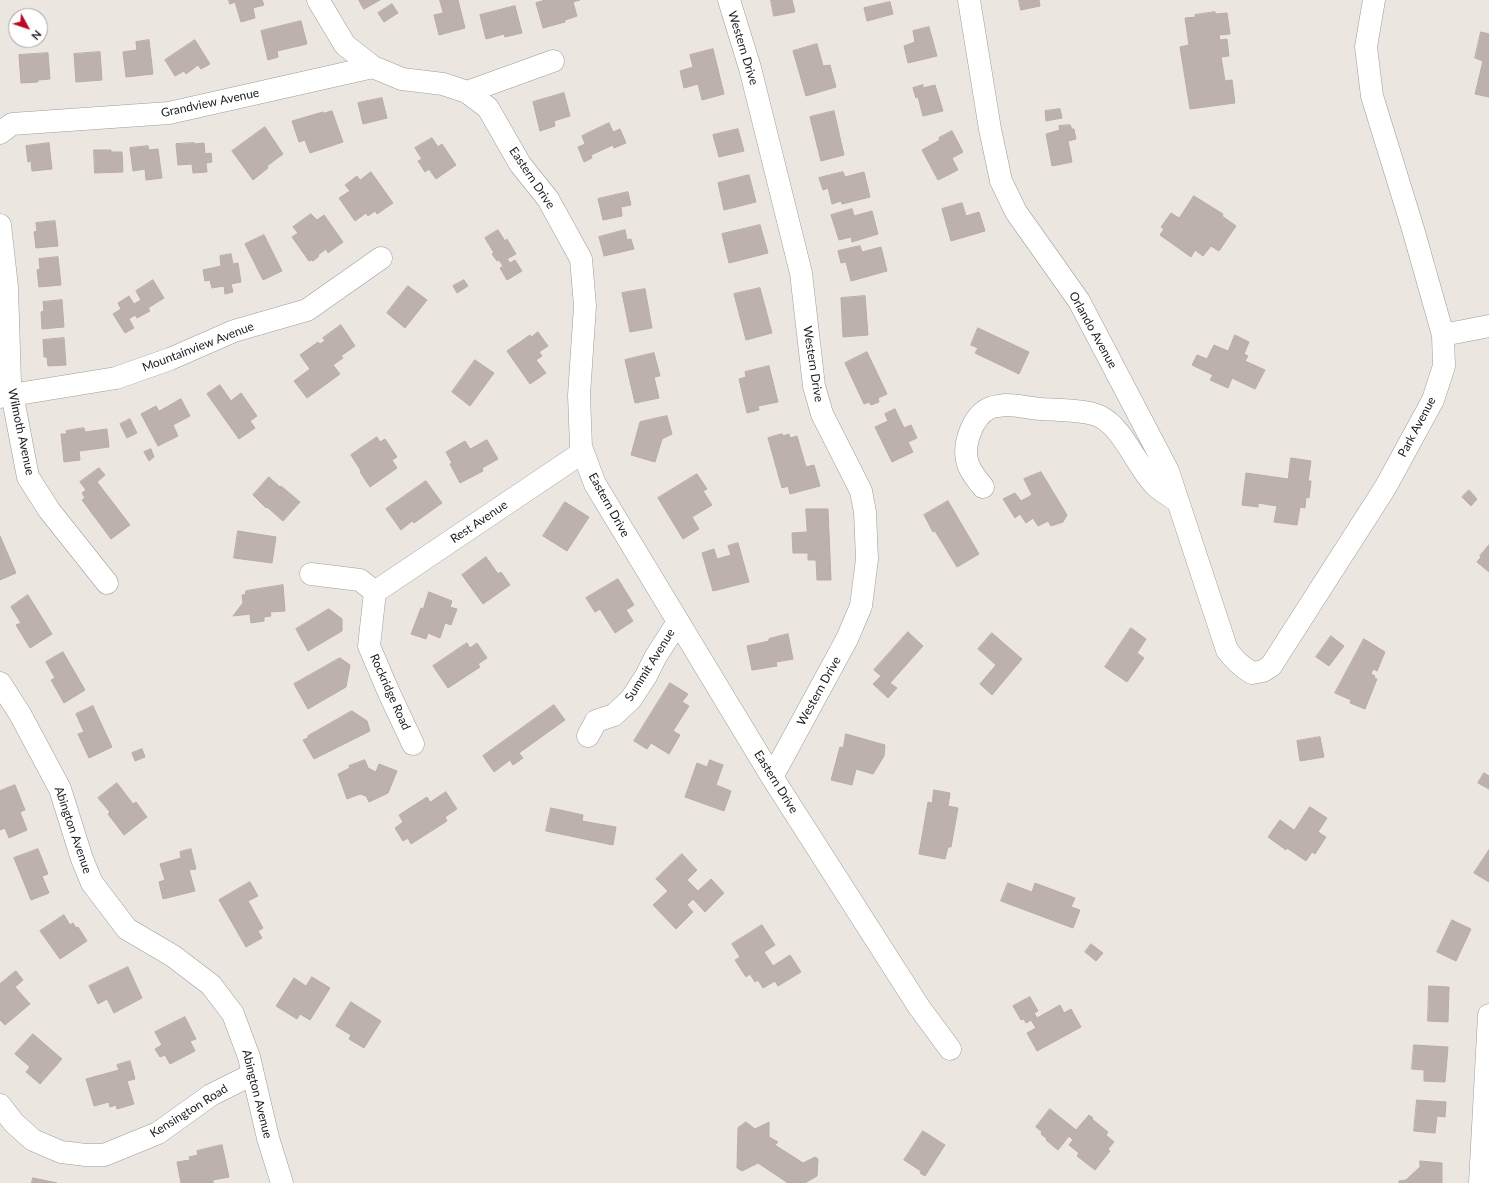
<!DOCTYPE html>
<style>
body{margin:0}
#map{position:relative;width:1489px;height:1183px;overflow:hidden;background:#ece6e0;font-family:Lato,sans-serif}
canvas{display:block}
.north{position:absolute;left:8px;top:8px;width:40px;height:40px;box-sizing:border-box;background:#fff;border:1px solid #a4a4a4;border-radius:50%;rotate:130deg;font-size:11px;font-weight:700;line-height:16px;text-align:center;color:#1b1b1b}
.north::after{content:'';display:block;margin:auto;width:14px;height:18px;background:#bb0a27;clip-path:polygon(50% 0,100% 100%,50% 72%,0 100%)}
</style>
<div id="map">
<canvas width="1489" height="1183"></canvas>
<div class="north">N</div>
</div>
<script>
const ctx = document.querySelector('canvas').getContext('2d');
ctx.lineJoin = 'round';
function paint(path, color) { ctx.fillStyle = color; ctx.fill(path, 'evenodd'); }
function stroke(path, color, width, dash) { ctx.strokeStyle = color; ctx.lineWidth = width; ctx.lineCap = dash ? 'butt' : 'round'; ctx.setLineDash(dash || []); ctx.stroke(path); }
function drawText(font, color, halo, rows, align = 'center') {
  ctx.font = font + ' Lato,sans-serif'; ctx.lineWidth = 3.5; ctx.setLineDash([]); ctx.textBaseline = 'middle'; ctx.strokeStyle = halo; ctx.fillStyle = color; for (const [text, x, y, turn = 0] of rows) {
    ctx.save(); ctx.translate(x, y); ctx.rotate((+turn || 0) * Math.PI / 180); ctx.textAlign = isNaN(turn) ? turn : align; if (halo) ctx.strokeText(text, 0, 0); ctx.fillText(text, 0, 0); ctx.restore();
  }
}
const building = new Path2D(`
 M229,0h33l2,5 -11,3 2,10 -14,4 -6,-20 -5,2z
 M359,0h21l-16,9z
 M440,0h18l7,28 -26,7 -5,-20 9,-2z
 M546,0h34l-7,2 4,14 -12,4v2l-22,6 -7,-25z
 M771,0h21l3,12 -21,4z
 M1019,0h20l1,6 -19,4z
 M890,2l3,12 -26,7 -3,-13z
 M392,4l6,9 -14,9 -6,-9z
 M515,6l7,27 -17,4 -1,-3 -18,5 -6,-24z
 M1215,12l1,2 11,-1 3,21 -11,1 1,5 7,-1 2,17 -8,1 4,24 7,-1 3,23 -45,6 -10,-62 9,-2 -4,-27 11,-1 -1,-2z
 M301,21l6,23 -30,7 1,6 -10,3 -7,-29z
 M929,27l8,29 -29,7 -4,-17 11,-4 -2,-11z
 M1481,32l8,2v63l-14,-3 8,-33 -8,-3z
 M149,40l4,34 -27,3 -3,-25 14,-2 -1,-8z
 M195,40l15,24 -9,5 -3,-4 -12,9 -2,-3 -9,5 -10,-16z
 M817,44l6,22 7,-1 6,22 -30,9 -13,-45z
 M713,49l11,45 -22,6 -4,-16 -14,4 -4,-17 13,-4 -3,-12z
 M100,52l2,28 -26,2 -2,-28z
 M48,53l2,26 -12,1v2l-17,1 -2,-28z
 M923,85v3l12,-3 8,26 -20,5 -5,-19 -2,1 -3,-10z
 M564,93l6,23 -16,5 1,5 -15,5 -7,-29z
 M382,98l5,20 -24,6 -5,-21z
 M1060,109l2,9 -16,3 -1,-10z
 M332,111l11,31 -33,11 -5,-13 -6,2 -7,-21 31,-9 1,1z
 M834,111l10,44 -23,6 -11,-44z
 M609,123l4,9 7,-3 6,14 -12,5 -1,-3 -22,10 1,3 -8,4 -6,-15 7,-3 -3,-8z
 M1070,125l2,4h2l2,10 -8,2 4,21 -20,4 -6,-32 14,-4 -1,-4z
 M265,127l18,27 -16,12 1,2 -15,12 -21,-29z
 M738,129l6,22 -25,6 -6,-22z
 M952,131l11,21 -11,6 6,12 -20,10 -16,-30 18,-10 -1,-2z
 M432,138l6,9 4,-3 14,21 -20,14 -7,-10 -4,3 -7,-11 4,-2 -7,-11z
 M49,143l3,26 -20,2 -1,-10 -3,1 -2,-16z
 M194,143v1l10,-1 1,11 6,-1 1,9 -6,1 1,9 -14,1 -1,-9 -14,1 -2,-21z
 M148,146l1,4 9,-1 4,29 -16,2 -1,-11 -12,2 -3,-23z
 M94,150h17v2h11l1,20 -28,1z
 M371,172l22,31 -16,11 -2,-3 -7,5 -2,-3 -11,8 -16,-23 11,-7 -5,-6 12,-9 3,4z
 M843,172l2,5 19,-5 6,25 -28,7 -1,-3 -9,3 -4,-16 -5,2 -4,-12z
 M749,175l7,27 -32,8 -6,-27z
 M628,192l3,13 -10,2 1,9 -19,4 -5,-21z
 M1194,196l29,18 -1,2 14,10 -17,25 -8,-5 -8,10 -8,-6 -4,7 -31,-22 4,-6 -3,-2 10,-14 8,5z
 M962,203l4,13 13,-4 6,19 -34,10 -9,-32z
 M852,209l2,7 18,-5 6,23 -26,8 -1,-5 -12,3 -8,-25z
 M311,214l6,6 7,-5 19,27 -15,11 -2,-4 -8,6 1,1 -6,5 -1,-1 -3,1 -17,-24 6,-4 -5,-6z
 M55,221l3,25 -22,2 -2,-16 3,-1 -1,-8z
 M760,225l8,28 -39,10 -7,-29z
 M498,230l7,11 2,-2 9,15 -9,5 3,4 5,-3 7,11 -15,9 -7,-12 3,-2 -4,-6 -2,1 -5,-7 2,-1 -9,-15z
 M625,230l2,10 4,-1 3,10 -30,7 -5,-19z
 M264,235l18,36 -19,9 -18,-36z
 M860,246l2,6 19,-5 6,24 -36,10 -5,-19 -5,1 -3,-12z
 M231,254l2,10 5,-1 3,19 -10,2 2,8 -8,2 -1,-8 -12,2 -2,-8 -5,1 -2,-11 18,-4 -1,-10z
 M58,257l3,28 -22,2 -2,-17 3,-1 -1,-10z
 M153,280l11,18 -16,10 2,3 -13,7 -2,-3 -6,4 5,9 -9,5 -12,-19 8,-5 -3,-6 11,-7 5,8 7,-4 -5,-9z
 M464,280l4,6 -11,7 -4,-7z
 M408,286l19,14 -22,28 -18,-15z
 M760,288l12,45 -26,7 -12,-46z
 M645,289l7,39 -22,4 -8,-39z
 M865,296l3,39 -25,2 -2,-39z
 M62,300l2,27 -22,2 -1,-17 3,-1 -1,-9z
 M341,325l14,21 -14,10 2,2 -10,7 7,9 -33,24 -13,-17 16,-12 -10,-14 18,-13 2,2 5,-3 -2,-3z
 M978,328l51,24 -10,22 -44,-21 3,-5 -7,-3z
 M538,332l10,14 -9,6 3,4 -6,4 10,13 -16,11 -23,-33 23,-16 1,2z
 M1235,335l14,7 -5,12 4,2 -3,5 20,9 -10,19 -23,-11 -4,10 -18,-8 3,-5 -21,-10 5,-10 10,4 7,-14 14,6z
 M64,338l2,27 -18,1 -1,-9h-3l-1,-17z
 M867,352l20,42 -9,4 1,4 -8,3 -2,-3 -5,2 -19,-41z
 M654,353l6,23 -6,1 5,21 -24,5 -10,-43z
 M475,360l19,13 -24,33 -18,-14z
 M769,366l9,36 -20,4 1,4 -12,3 -8,-34 7,-2 -1,-5z
 M220,385l11,16 10,-8 16,23 -7,5 5,7 -16,11 -32,-45z
 M181,399l9,17 -17,9 5,11 -20,10 -17,-32 15,-8 3,5z
 M895,409l9,19 7,-3 6,13 -9,4 5,10 -21,10 -17,-35 13,-6 -3,-7z
 M667,416l5,18 -10,5 -7,23 -24,-7 9,-33z
 M130,419l7,14 -10,5 -7,-14z
 M84,428l1,4 22,-3 2,18 -30,4 1,9 -16,2 -3,-28h6l-1,-3z
 M782,434l1,2 6,-2 1,4 7,-2 9,31 8,-2 6,21 -30,8 -2,-8 -6,2 -14,-50z
 M377,437l3,5 5,-3 12,18 -5,3 5,8 -27,19 -10,-15 1,-1 -10,-16z
 M487,440l11,19 -16,9 1,3 -23,12 -10,-19 2,-1 -6,-11 19,-11 5,8z
 M151,449l3,8 -5,4 -5,-9z
 M1291,458l20,3 -3,20h3l-2,17 -3,-1 -1,11 -5,-1 -3,18 -23,-3 3,-16 -19,-3v4l-16,-2 4,-32 42,6z
 M99,468l6,7 -8,7 33,43 -19,14 -29,-39 3,-2 -3,-5 4,-3 -6,-8z
 M1041,472l26,43 -4,7 -12,4 -3,-5 -10,5 -5,-8 -7,5 -6,-9 -5,4 -12,-19 12,-6 6,8 11,-6 -8,-16z
 M697,474l10,15 -4,2 9,14 -20,12 7,12 -16,10 -25,-41z
 M269,477l11,10 1,-1 19,16 -17,19 -16,-14 -1,1 -13,-13z
 M426,481l16,22 -28,20 -2,-2 -11,9 -15,-21z
 M1469,490l8,9 -6,7 -9,-9z
 M948,501l31,53 -22,13 -22,-36 -2,1 -9,-17z
 M565,502l24,15 -22,34 -24,-15z
 M806,509h22l3,71h-14l-1,-20h-8v-7h-15l-1,-20 15,-1z
 M238,531l38,6 -4,26 -38,-5z
 M0,536l16,37 -16,7z
 M738,543l11,39 -36,9 -11,-38 12,-4 3,10 14,-4 -3,-9z
 M1489,545v27l-12,-10 4,-5 -1,-1z
 M486,557l12,17 3,-2 9,13 -27,19 -21,-29z
 M618,579l16,26 -8,5 7,11 -18,12 -15,-24 -5,3 -9,-14z
 M283,585l2,26 -15,1 1,4 -7,1v4l-13,2 -1,-9 -17,2 10,-13 -1,-8h3l1,-4z
 M429,592l23,9 -2,6 7,2 -6,16 -6,-2 -5,15 -12,-5 -2,6 -15,-5 10,-26 2,1z
 M28,595l24,39 -22,14 -14,-23 5,-2 -10,-16z
 M329,609l13,10v12l-34,20 -12,-22z
 M1131,628l15,11 -9,14 7,5 -17,24 -22,-15z
 M908,632l15,14 -33,37 7,5 -9,10 -15,-14 8,-8 -7,-6z
 M992,633l30,26 -30,36 -12,-11 16,-19 -18,-16z
 M788,634l5,25 -17,3 1,4 -25,4 -5,-24 22,-5v-2z
 M1331,636l13,10 -15,20 -13,-9z
 M1364,639l21,13 -8,19 -4,-2 -2,5 4,2 -1,2 3,1 -12,30 -15,-6 1,-3 -16,-7z
 M467,643l3,5 7,-5 10,15 -9,6 2,3 -32,21 -15,-22z
 M63,652l22,38 -21,13 -13,-23 4,-2 -9,-16z
 M340,658l10,7 -4,22 -38,22 -14,-25z
 M670,683l18,11 -6,8 7,4 -16,25 7,4 -11,19 -18,-11 -4,6 -13,-8z
 M554,705l11,15 -46,33 4,5 -10,7 -3,-5 -16,12 -11,-16z
 M93,706l19,41 -23,11 -11,-24 6,-2 -8,-18z
 M352,711l15,10 3,10 -56,28 -11,-19 5,-2v-2z
 M846,734l39,11 -1,11 -11,18 -17,-5 -4,16 -21,-5 9,-33 3,1z
 M1320,737l4,20 -24,4 -3,-20z
 M142,749l3,8 -10,4 -3,-8z
 M365,760l3,8 8,4 3,-8 18,7 -9,22 -19,9 -3,-6 -6,-2 -13,5 -9,-25 12,-6 -1,-2z
 M710,760l13,5 -7,20 15,6 -7,20 -39,-14 12,-34 10,4z
 M1484,773l5,3v13l-11,-6z
 M117,783l16,21 3,-2 11,15 -23,18 -16,-21 2,-2 -12,-14z
 M15,785l10,25 -5,2 7,18 -18,8 -4,-10 -5,2v-39z
 M934,790l16,3 -2,13 10,2 -7,39h-3l-3,12 -26,-5 9,-52 4,1z
 M446,792l11,17 -12,8 2,4 -36,23 -3,-6 -5,3 -8,-13 8,-6 -4,-7 28,-18 3,5z
 M1310,807l17,11 -9,14 8,5 -11,17 -3,-2 -6,9 -19,-13 -1,2 -18,-13 12,-17 14,10z
 M551,808l32,7 -1,6 34,6 -3,18 -67,-14z
 M38,849l10,25 -6,2 7,17 -18,7 -17,-42z
 M191,849l5,20 -7,1 6,21 -32,8 -4,-17 6,-2 -5,-16 21,-6 -1,-6z
 M1489,850v32l-15,-9z
 M682,854l15,16 -10,10 11,11 13,-12 13,14 -19,19 -12,-13 -6,6 6,7 -17,17 -23,-24 15,-14 -12,-12z
 M250,882l8,14 -10,5 15,27 -5,3 4,7 -16,9 -27,-47z
 M1008,883l24,9 3,-9 40,15 -4,9 9,3 -7,18 -72,-27z
 M64,915l6,10 3,-2 3,5 2,-1 9,14 -27,18 -20,-28z
 M1452,920l19,9 -15,32 -19,-9z
 M762,925l13,20 -11,7 9,14 17,-11 11,17 -23,14 -3,-5 -12,7 -5,-8 -3,2 -5,-8 -4,3 -11,-17 5,-3 -8,-13z
 M1091,944l12,9 -7,8 -11,-9z
 M128,967l14,31 -28,15 -7,-14 -9,5 -9,-18z
 M16,971l7,9 -8,7 15,17 -25,21 -5,-5v-36z
 M312,977l18,11 -20,32 -10,-6 -3,5 -21,-13 18,-28 12,8z
 M1429,986l20,1 -1,35 -20,-1z
 M1030,997l8,14 -4,2 3,5 23,-13 4,8 7,-4 10,18 -44,24 -10,-18 9,-5 -5,-8 -5,3 -2,-4 -3,1 -8,-14z
 M351,1002l30,19 -17,27 -15,-9 2,-4 -15,-9z
 M185,1017l11,22 -6,2 5,10 -25,13 -5,-9 -5,2 -5,-8 7,-4 -7,-13z
 M33,1034l29,25 -22,25 -14,-12 4,-5 -15,-13z
 M1414,1045l34,2 -3,35 -21,-1v-11l-12,-1z
 M130,1061l5,18 -8,2 7,23 -17,5 -1,-4 -6,2 -1,-5 -15,4 -8,-27 33,-9 -2,-5z
 M1417,1100l29,2 -1,15 -8,-1 -2,17 -21,-2z
 M1050,1109l26,21 13,-15 4,3 -1,1 16,13 -2,3 8,7 -6,7 2,2 -15,19 -18,-14 2,-3 -10,-8 4,-5 -4,-4 -11,14 -12,-10 1,-1 -6,-5 1,-2 -6,-5z
 M746,1122l9,7 14,-7v15l9,5 -3,3 28,18 12,-6 3,2 -1,17 -12,7h-17l-30,-20 -16,8 -5,-3 1,-40z
 M923,1131l22,14 -20,31 -5,-3 1,-2 -17,-11z
 M222,1145l7,32 -16,3v3h-32l-4,-21 13,-2 -1,-3 9,-2 -1,-4z
 M1420,1161l22,2v20h-43v-2l7,-1 14,-13z
 M33,1178l24,5h-25z`);
paint(building, '#bcb1ad');
stroke(building, '#bcaba4', 1);
const minor = new Path2D(`
 M318,0l27,45 28,22 29,12 41,5 24,8 21,16 32,56 28,35 33,60 4,47 -6,89 2,52 14,37 177,293 147,230 31,42
 M729,0l21,68 51,205 13,113 8,28 39,77 4,21 2,47 -6,47 -14,33 -75,138
 M969,0l21,129 11,52 15,31 63,89 89,170 59,179c7,10 15,17 25,23l11,-2 8,-5 114,-178 48,-88 11,-34 -1,-31 -30,-106 -41,-133 -6,-49 8,-47
 M467,92l86,-31
 M0,133l12,-9 157,-11 204,-46
 M0,225l7,62 3,96 18,94 21,33 58,73
 M1443,335l46,-9
 M0,397l116,-19 54,-19 64,-28 73,-21 74,-52
 M983,487c-6,-8 -12,-14 -15,-23 -6,-18 4,-48 22,-56 4,-2 11,-2 15,-3 12,0 25,3 36,4 15,1 45,1 58,7 24,11 37,49 55,68 6,7 17,12 24,18
 M311,574l49,6 15,12
 M375,592l208,-140
 M375,592l-6,54 20,47 24,51
 M0,683l20,31 40,75 22,70 10,24 35,46 46,27 38,29 22,29 16,43 19,81 14,45
 M588,736l8,-15 18,-6 17,-16 15,-23 10,-20 22,-34
 M0,1105l14,18 19,17 28,12 25,3h18l54,-22 53,-38 42,-21
 M1480,1183l9,-168`);
stroke(minor, '#9c9c9c', 23);
stroke(minor, '#fff', 22);
drawText('12px', '#1b1b1b', '#fff', [
 ["Western Drive",743,48,73],
 ["Grandview Avenue",210,103,-12],
 ["Eastern Drive",532,178,56],
 ["Orlando Avenue",1093,330,61],
 ["Mountainview Avenue",198,347,-21],
 ["Western Drive",813,364,81],
 ["Park Avenue",1417,427,-62],
 ["Wilmoth Avenue",21,432,78],
 ["Eastern Drive",609,505,61],
 ["Rest Avenue",479,522,-34],
 ["Summit Avenue",650,665,-58],
 ["Western Drive",819,691,-61],
 ["Rockridge Road",390,692,66],
 ["Eastern Drive",776,782,58],
 ["Abington Avenue",73,830,71],
 ["Abington Avenue",257,1094,76],
 ["Kensington Road",189,1111,-32]
]);
</script>
